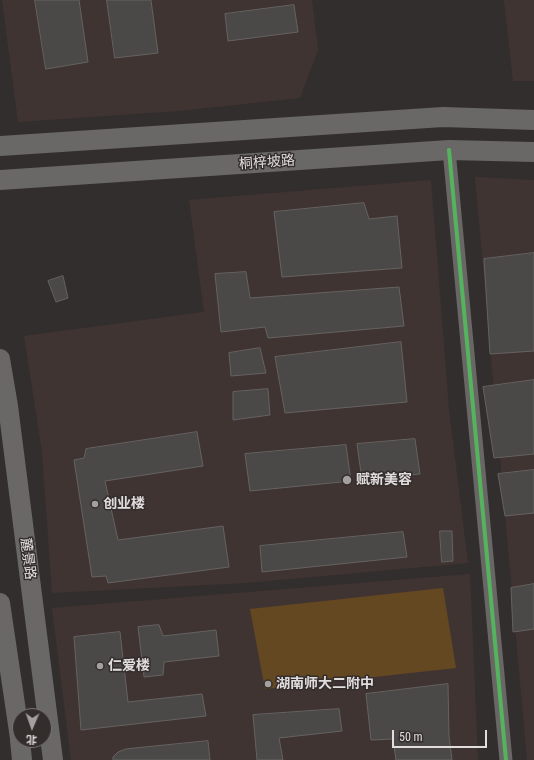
<!DOCTYPE html>
<meta charset="utf-8">
<style>
body{margin:0}
#map{position:relative;width:534px;height:760px;overflow:hidden;background:#322e2d;font-family:"Roboto Condensed","Noto Sans SC",sans-serif}
canvas{display:block}
.north{position:absolute;left:12px;top:708px;width:40px;height:40px;box-sizing:border-box;background:#332d2c;border:1px solid #797372;border-radius:50%;rotate:182deg;font-size:11px;font-weight:700;line-height:16px;text-align:center;color:#e1dddc}
.north::after{content:'';display:block;margin:auto;width:14px;height:18px;background:#a4a09f;clip-path:polygon(50% 0,100% 100%,50% 72%,0 100%)}
.scale{position:absolute;left:392px;top:730px;width:95px;height:18px;box-sizing:border-box;border:2px solid #e1dddc;border-top:0;padding-left:5px;font-size:12px;line-height:14px;white-space:nowrap;color:#e1dddc;-webkit-text-stroke:3px #332d2c;paint-order:stroke}
</style>
<div id="map">
<canvas width="534" height="760"></canvas>
<div class="north">北</div>
<div class="scale">50 m</div>
</div>
<script>
const ctx = document.querySelector('canvas').getContext('2d');
ctx.lineJoin = 'round';
function paint(path, color) { ctx.fillStyle = color; ctx.fill(path, 'evenodd'); }
function stroke(path, color, width, dash) { ctx.strokeStyle = color; ctx.lineWidth = width; ctx.lineCap = dash ? 'butt' : 'round'; ctx.setLineDash(dash || []); ctx.stroke(path); }
function drawText(font, color, halo, rows, align = 'center') {
  ctx.font = font + ' "Roboto Condensed","Noto Sans SC",sans-serif'; ctx.lineWidth = 3; ctx.setLineDash([]); ctx.textBaseline = 'middle'; ctx.strokeStyle = halo; ctx.fillStyle = color; for (const [text, x, y, turn = 0] of rows) {
    ctx.save(); ctx.translate(x, y); ctx.rotate((+turn || 0) * Math.PI / 180); ctx.textAlign = isNaN(turn) ? turn : align; if (halo) ctx.strokeText(text, 0, 0); ctx.fillText(text, 0, 0); ctx.restore();
  }
}
paint(new Path2D(`
 M2,0h310l6,50 -18,48 -122,13 -160,11z
 M504,0h30v81h-21z
 M475,177l59,3v580h-7z
 M431,180l18,230 19,153 -222,20 -194,10 -10,-141 -18,-116 180,-24 -15,-112z
 M470,574l8,186h-407l-19,-152z`), '#403432');
paint(new Path2D(`
 M443,588l13,80 -191,21 -15,-80z`), '#644821');
const building = new Path2D(`
 M35,0h44l9,62 -42,7z
 M107,0h44l7,53 -43,5z
 M294,5l4,27 -70,9 -3,-27z
 M364,203l5,16 28,-3 5,52 -120,9 -8,-65z
 M534,253v98l-44,3 -6,-95z
 M246,272l4,26 149,-11 5,39 -136,12 -3,-11 -44,5 -6,-58z
 M63,276l5,22 -12,4 -8,-21z
 M401,342l6,60 -122,11 -10,-56z
 M260,348l6,25 -35,3 -2,-23z
 M534,380v74l-40,4 -11,-71z
 M268,389l2,26 -37,5v-28z
 M197,432l6,34 -98,15 13,59 105,-14 6,41 -121,16 -2,-7 -14,1 -18,-117 10,-2 2,-9z
 M415,439l5,35 -58,6 -5,-36z
 M346,445l5,36 -101,10 -5,-37z
 M534,470v43l-29,3 -7,-42z
 M440,531h12l1,30 -11,1z
 M403,532l4,25 -145,15 -2,-26z
 M534,584v45l-21,3 -2,-44z
 M159,625l4,11 53,-6 3,26 -55,6 -1,13 -19,2 -6,-50z
 M120,632l8,70 74,-8 4,22 -125,14 -7,-93z
 M448,684l1,52 3,24h-56l-3,-21 -22,1 -5,-46z
 M339,709l3,22 -63,7 4,22h-26l-4,-45z
 M208,741l2,19h-97v-3l5,-5 8,-3z`);
paint(building, '#4b4848');
stroke(building, '#656262', 1);
stroke(new Path2D(`
 M449,150l57,610`), '#696766', 13);
stroke(new Path2D(`
 M0,146l443,-29 91,3
 M0,180l449,-30 85,2
 M0,359l8,47 45,354
 M0,603l20,135
 M20,740l2,20`), '#696866', 20);
stroke(new Path2D(`
 M449,150l57,610`), '#56b35d', 4);
for (const [x, y, r, color] of [
 [347,480,5,"#a4a09f"],
 [95,504,4,"#a4a09f"],
 [100,666,4,"#a4a09f"],
 [268,684,4,"#a4a09f"]
]) { const dot = new Path2D(); dot.arc(x, y, r, 0, 2 * Math.PI); ctx.fillStyle = color; ctx.fill(dot); stroke(dot, '#332d2c', 1.5); }
drawText('14px', '#e1dddc', '#332d2c', [
 ["桐梓坡路",267,163,-4],
 ["麓景路",27,559,83]
]);
drawText('bold 14px', '#e1dddc', '#332d2c', [
 ["赋新美容",356,480],
 ["创业楼",103,504],
 ["仁爱楼",108,666],
 ["湖南师大二附中",276,684]
], 'left');
</script>
